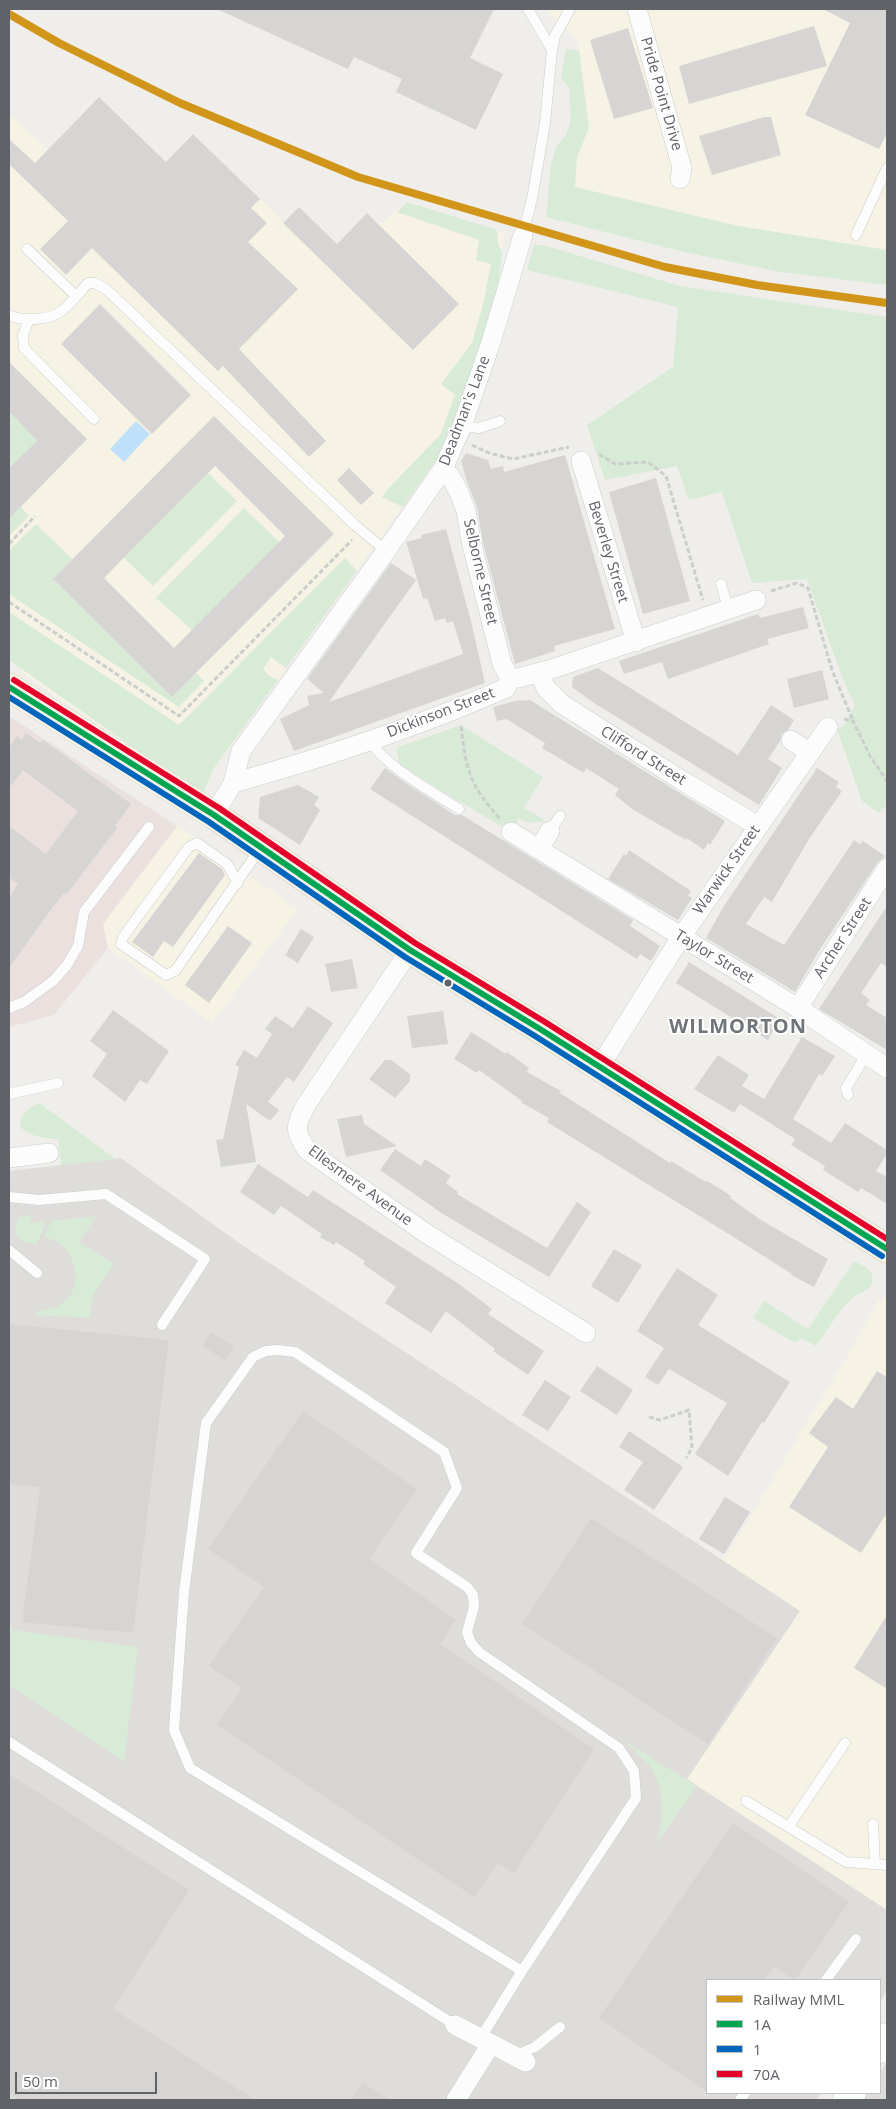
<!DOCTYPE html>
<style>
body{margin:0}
#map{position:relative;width:896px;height:2109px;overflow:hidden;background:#efeeea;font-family:"Open Sans",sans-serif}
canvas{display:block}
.frame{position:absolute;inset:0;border:10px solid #5f6368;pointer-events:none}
.legend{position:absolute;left:706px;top:1979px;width:175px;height:115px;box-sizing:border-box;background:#fff;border:1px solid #bfc1c3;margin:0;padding:6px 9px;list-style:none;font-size:15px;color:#5f6368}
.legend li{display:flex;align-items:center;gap:10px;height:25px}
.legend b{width:25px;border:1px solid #bfc1c3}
.scale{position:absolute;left:15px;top:2072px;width:142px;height:22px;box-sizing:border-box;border:2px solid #5f6368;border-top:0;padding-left:6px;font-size:15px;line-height:18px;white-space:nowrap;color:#5f6368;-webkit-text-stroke:4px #fff;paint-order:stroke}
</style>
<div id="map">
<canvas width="896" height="2109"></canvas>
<div class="frame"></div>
<ul class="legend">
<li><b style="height:6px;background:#d1951a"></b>Railway MML</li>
<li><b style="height:6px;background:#00a651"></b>1A</li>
<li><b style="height:6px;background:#0065bd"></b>1</li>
<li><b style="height:6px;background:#e4002b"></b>70A</li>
</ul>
<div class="scale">50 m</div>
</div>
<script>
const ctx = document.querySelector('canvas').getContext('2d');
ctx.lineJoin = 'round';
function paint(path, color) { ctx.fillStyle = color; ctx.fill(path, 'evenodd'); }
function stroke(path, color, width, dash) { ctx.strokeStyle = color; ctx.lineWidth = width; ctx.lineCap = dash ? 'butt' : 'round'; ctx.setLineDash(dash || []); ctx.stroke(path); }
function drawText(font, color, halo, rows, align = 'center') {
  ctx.font = font + ' "Open Sans",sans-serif'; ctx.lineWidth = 4; ctx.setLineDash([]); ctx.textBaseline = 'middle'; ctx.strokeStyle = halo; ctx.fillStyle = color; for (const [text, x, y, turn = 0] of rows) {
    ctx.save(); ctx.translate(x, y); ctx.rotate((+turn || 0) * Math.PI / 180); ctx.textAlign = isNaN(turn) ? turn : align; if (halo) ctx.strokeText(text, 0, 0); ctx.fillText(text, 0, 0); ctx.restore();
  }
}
paint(new Path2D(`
 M545,9h342v241l-149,-24 -163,-39 2,-30 12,-29 -11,-88z
 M99,97l99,95 11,-12 -31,-30 15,-16 90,88 16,-15 38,37 30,-31 12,12 28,-23 97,31 -6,57 -54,159 -229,318 -13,29 -181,-124v-3l-12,-9v-546l39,35z
 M177,826l121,83 -86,114 -104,-75 -5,-24z
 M887,1295v615l-200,-130 113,-169 -77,-49 131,-217 24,-44z`), '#f7f3e4');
paint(new Path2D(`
 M121,1158l118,85 561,368 -113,168 200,131v80l-7,12v-22h-173v113h114l-5,7h-807v-929z
 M887,2062v38h-26l5,-7h14v-20z`), '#dfddda');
paint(new Path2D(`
 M9,716l168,110 -74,98 5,24 -54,67 -45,12z`), '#eae0de');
paint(new Path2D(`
 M566,49l13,2 10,77 -12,29 -2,30 163,39 149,24v35l-106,-13 -97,-20 -138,-35 5,-53 6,-18 9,-11 5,-15 -2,-32 -8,-10z
 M407,202l90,28 1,14 4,8 -4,38 -32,102 -22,57 -41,58 -21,-10 5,-7 53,-55 15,-40 -14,-11 31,-41 12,-42 7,-37 -15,-4 3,-20 -82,-28z
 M534,245h9l137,41 207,31v488l-8,8 -17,-12 -25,-72 7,-3 11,-21 -13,-28 -35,-98 -55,4 -30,-91 -33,8 -12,-34 -72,14 -18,-55 86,-58 5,-60 -151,-37z
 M9,411l28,30 -28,27z
 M208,473l29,28 -84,85 -29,-28z
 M21,507l8,9 -20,20v-17z
 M244,508l35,34 -87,88 -36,-32z
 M36,524l36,35 -19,20 119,118 24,-24 8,8 -25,26 -170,-113v-43z
 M345,558l12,13 -71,97 -15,-11 -8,12 5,6 10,5 -64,88 -12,28 -193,-136v-48l170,113z
 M461,725l82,52 -19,31 22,13 -18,2 -9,-5 -8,14 -111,-66 -4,-18z
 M39,1103l77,56 -55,6 -3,-26c-15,-1 -25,-2 -37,-11l-1,-8 7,-10z
 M30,1215l2,8 14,-2 -9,23c-17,0 -28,-10 -17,-27z
 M96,1216l-17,26 35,22 -21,31 -3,23 -55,-3 3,-3c8,-3 20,-4 26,-10 19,-15 13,-45 -5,-59 -4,-3 -9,-4 -14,-6l6,-16z
 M854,1261c7,4 16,7 18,14 4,13 -10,17 -18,22 -14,10 -27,35 -38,49l-14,-8 -7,5 -42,-25 11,-17 44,28z
 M9,1624l3,1v5l126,17 -14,114 -115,-76z
 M623,1740l74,46 -41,58c9,-25 9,-57 -7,-79 -7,-9 -18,-17 -26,-25z`), '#d8ebd6');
paint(new Path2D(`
 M136,421l14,13 -26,28 -14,-13z`), '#bfe0f9');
paint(new Path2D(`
 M217,9h277l-24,49 33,16 -27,56 -80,-38 6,-13 -48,-22 -6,12z
 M823,9h64v124l-8,16 -74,-34 45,-92z
 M814,26l13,40 -138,38 -10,-38z
 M628,28l25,80 -39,11 -24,-79z
 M99,97l67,65 27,-28 67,65 -9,9 16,15 -19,19 50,47 -59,60 87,92 -17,16 -86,-91 -5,5 -126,-123 -26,27 -26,-26 28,-28 -59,-57v-25l26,24z
 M764,117h7l10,38 -69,20 -13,-39z
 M299,207l38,37 30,-31 92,91 -46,46 -130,-127z
 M100,304l91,91 -39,39 -91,-90z
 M9,362l78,77 -78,80v-51l28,-27 -28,-30z
 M214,416l120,118 -162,163 -119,-118zM215,466l70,70 -111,112 -70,-70z
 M466,453l22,7 3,9 12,-3 1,6 61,-17 50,174 -61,17 1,5 -40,13 -33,-125 -5,-32 -10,-25 -6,-21z
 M349,468l25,25 -13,12 -24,-25z
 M656,478l34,123 -47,13 -34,-122z
 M446,529l26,96 13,58 -191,68 -14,-32 29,-14 -2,-9 17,-3 -17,-14 84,-116 25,17 -87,122 134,-48 -10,-33 -6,2 -2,-5 -10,3 -8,-23 -4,1 -17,-57 16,-4 -1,-3z
 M803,607l6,21 -42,11 2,5 -101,35 -6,-17 -38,12 -5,-13 139,-47 2,4z
 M598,668l140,87 33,-50 23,15 -6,10 -6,4 -2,7 -12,18 14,9 -23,37 -165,-102 -22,-16 1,-10z
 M822,670l7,29 -35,9 -7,-29z
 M530,700l195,121 -15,24 -2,-2 -4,7 -17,-12 -1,2 -28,-16 -26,-15 -17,-14 4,-6 -33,-21 -2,5 -42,-25 3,-5 -39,-24 -9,2 -4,-14 22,-6z
 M26,733l14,10 3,-3 88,64 -16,22 2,2 -51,67 -2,-2 -12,15 -43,60v-70l9,-14 -9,-7v-51l37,28 32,-43 -55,-41 -14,18v-41l8,-11 5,4z
 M385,768l22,16 48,31h7l171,105 -3,6 30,20 -9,15 -11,-7 -3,5 -267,-170z
 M817,768l22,14 -3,5 6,4 -33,48 -37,63 -8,-5 -18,27 38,21 70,-105 6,4 3,-3 22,15 -7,6 -58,87 -25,43 -89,-54 16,-29z
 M298,785l21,12 -5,8 6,5 -20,35 -42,-27 2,-21z
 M629,850l62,41 -3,5 4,2 -14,22 -70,-41 16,-25 2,2z
 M199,853l23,16 3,6 -52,72 -9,-6 -11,16 -21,-15z
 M887,906v61l-6,-4 -20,30 9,7 -4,5 21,13v32l-68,-41z
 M228,926l24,17 -43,60 -24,-18z
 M301,929l13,8 -16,26 -13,-8z
 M352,959l6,29 -27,4 -6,-28z
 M689,962l91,57 -12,21 -92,-57z
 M308,1006l25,17 -39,59 -7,-5 -19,25 11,8 -9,11 -24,-17 10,58 -35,5 -5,-27 7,-1 16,-72 -4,-2 9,-15 13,8 15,-24 -7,-5 10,-13 18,12z
 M113,1010l56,41 -22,33 -7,-4 -15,22 -33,-26 15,-22 -17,-13z
 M443,1011l5,33 -36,4 -5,-32z
 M471,1032l35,22 1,-2 22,16 -2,4 34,19 -1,2 110,70 1,-2 35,21 1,-1 12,7 12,8 -1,2 31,22 67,39 -14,28 -23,-12 1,-1 -57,-36 -188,-116 2,-4 -27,-15v-2l-43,-31 -2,3 -23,-14z
 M802,1037l33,19 -13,20 -3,-2 -26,45 38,24 14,-20 42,27v4l-11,17 11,6v27l-26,-16 -3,4 -35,-22 2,-4 -34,-21 4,-6 -55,-35 -6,9 -40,-24 24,-34 31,20 -7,11 22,13z
 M385,1060h6l19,14v7l-15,17 -26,-19z
 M362,1115l2,9 33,22 -51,11 -9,-38z
 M395,1149l26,17 4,-7 26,17 -5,7 12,9 -1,2 90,54 30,-46 14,10 -42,65 -106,-63 -63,-44z
 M258,1164l50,33 5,-7 146,94 33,25 -4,5 56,37 -16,24 -35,-24 2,-2 -49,-38 -15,22 -46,-30 11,-16 -33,-23 2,-3 -29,-19 -2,3 -14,-8 2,-3 -41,-28 -7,9 -34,-23z
 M614,1249l28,16 -24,38 -27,-17z
 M677,1268l41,27 -20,30 92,57 -26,41 -2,-1 -34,54 -33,-22 32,-51 -58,-34 -11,16 -13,-8 19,-29 -27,-17z
 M9,1324l160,16 -36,293 -111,-11 18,-135 -31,-3z
 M211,1332l23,14 -9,14 -23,-14z
 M597,1366l36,24 -16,25 -37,-24z
 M877,1371l10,6v136l-26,40 -72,-46 39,-60 -19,-14 27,-36 17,12z
 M545,1380l26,17 -23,34 -26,-16z
 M303,1411l114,78 -48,70 87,61 -16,24 154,105 -80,124 -16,-10 -24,34 -257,-172 25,-37 -33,-22 55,-79 -56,-38z
 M629,1431l54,36 -29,43 -30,-20 19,-28 -24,-15z
 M725,1497l25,15 -26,42 -25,-15z
 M591,1518l186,120 -69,106 -186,-120z
 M887,1615v74l-33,-21z
 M9,1774l180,116 -76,119 142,91h-235l-11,-7z
 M733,1823l116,79 -54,78 -21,-13 -10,13h-57v112l-108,-74z
 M363,2083l27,17h-39z`), '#d6d5d3');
const lane = new Path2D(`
 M528,9l24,41
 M523,235l9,-36 13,-76 7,-73 3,-14 15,-27
 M856,235l31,-67
 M27,249l49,47
 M9,315c7,4 14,4 23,4 29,1 38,-16 56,-36h7l11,6 249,236 31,26
 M29,319l-6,16 1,13 70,71
 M462,426l17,2 21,-7
 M721,584l8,27
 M369,741c23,30 59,48 90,68
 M550,831l10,-15
 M238,883l-11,-19 -30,-21 -8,4 -66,90 -2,7 45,31 9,-4 85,-122
 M9,1008l15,-6 29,-21 14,-16 11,-19 6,-34 65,-85
 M9,1094l49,-11
 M848,1095l-2,-7 20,-33
 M9,1197l30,3 67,-6 99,65 -43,66
 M9,1250l28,23
 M9,1742l446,283
 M746,1801l100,61 41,3
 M873,1824l2,40
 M789,1826l56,-83
 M826,1980l30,-41
 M480,2039l42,-68 114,-173 -2,-27 -15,-23 -140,-96 -8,-9 -4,-11 7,-25 -1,-12 -6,-8 -51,-34 41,-65 -13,-36 -149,-100 -17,-2 -12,1 -13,6 -47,66 -22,169 -10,138 16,38 332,203
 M514,2056l21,-9 25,-20
 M740,2100l5,-7`);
const street = new Path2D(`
 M637,9l45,159 -2,11
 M581,461l55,181
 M443,469l7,7 9,16 7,19 5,30 31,123 8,14
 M539,673l7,15 16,16 119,76 77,46
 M510,678h8l31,-8 207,-70
 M791,740l19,13
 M233,783c93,-26 185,-56 273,-95l4,-10
 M214,815l19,-32 8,-32 145,-200 57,-82 19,-43 29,-84 32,-107
 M511,832l287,176 89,60
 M539,849l11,-18
 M410,950l-104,155c-11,21 -13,26 2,46l119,83 159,99
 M798,1008l89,-140
 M600,1066l81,-129 147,-210
 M9,1158l40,-5
 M455,2025l71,37
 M456,2100l35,-56`);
const secondary = new Path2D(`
 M880,2049l7,-12
 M847,2100l5,-7`);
const primary = new Path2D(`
 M9,687l205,128 196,135 130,79 347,220`);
stroke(lane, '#cbcccc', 11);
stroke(street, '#cbcccc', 20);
stroke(secondary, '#cacacb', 29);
stroke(primary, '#d7ceb8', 29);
stroke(new Path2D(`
 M472,445l17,8 24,6 56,-12
 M599,454l16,10 33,-2 18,14 37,124
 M9,544l26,-28
 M771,591l26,-8 11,5 24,82 21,51
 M9,602l170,114 173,-176
 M844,719l9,2 17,35 17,25
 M461,726c5,45 9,59 39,93
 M649,1417l11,3 29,-10 3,38 -6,10`), '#cacfcc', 3, [5, 2.5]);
stroke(lane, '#fdfcfc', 10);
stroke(street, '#fdfcfc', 19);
stroke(secondary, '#fdfcfc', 28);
stroke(primary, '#f4f2e9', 28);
stroke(new Path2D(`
 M9,687l205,128 196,135 130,79 347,220`), '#00a651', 6);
stroke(new Path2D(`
 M9,697l200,125 196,135 130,79 347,220`), '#0065bd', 6);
stroke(new Path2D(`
 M14,680l205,128 196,135 130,79 342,217`), '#e4002b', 6);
stroke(new Path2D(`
 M9,14l50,29 121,60 178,74 307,90 92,18 130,18`), '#d1951a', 8);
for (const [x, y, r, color] of [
 [448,983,4.5,"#5f6368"]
]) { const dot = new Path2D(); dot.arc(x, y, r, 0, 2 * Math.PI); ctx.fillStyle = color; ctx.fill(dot); stroke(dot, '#fff', 2); }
drawText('15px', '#5f6368', '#fff', [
 ["Pride Point Drive",661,94,74],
 ["Deadman's Lane",465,411,-69],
 ["Beverley Street",608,552,73],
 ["Selborne Street",480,572,77],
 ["Dickinson Street",441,713,-21],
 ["Clifford Street",643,756,32],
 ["Warwick Street",727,870,-55],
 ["Archer Street",843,938,-57],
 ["Taylor Street",714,957,31],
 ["Ellesmere Avenue",360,1186,36]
]);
ctx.letterSpacing = '1px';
drawText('bold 20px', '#70757a', '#fff', [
 ["WILMORTON",738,1027]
]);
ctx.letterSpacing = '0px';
</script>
